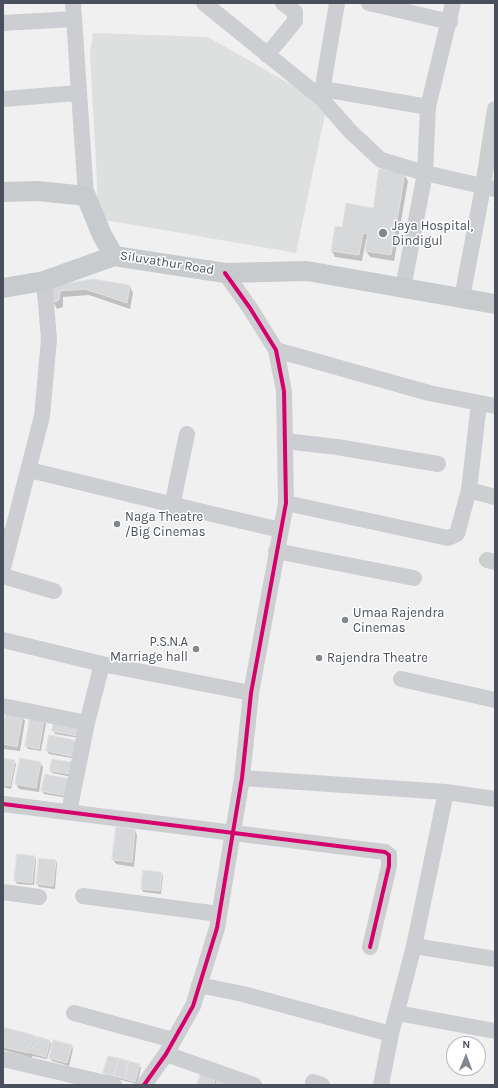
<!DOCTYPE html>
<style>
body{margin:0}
#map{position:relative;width:498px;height:1088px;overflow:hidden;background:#f0f0f0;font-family:Karla,sans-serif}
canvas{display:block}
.frame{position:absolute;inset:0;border:4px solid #49505b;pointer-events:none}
.north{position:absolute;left:446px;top:1036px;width:40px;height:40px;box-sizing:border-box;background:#fff;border:1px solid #b6b9bd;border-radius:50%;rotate:1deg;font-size:11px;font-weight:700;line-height:16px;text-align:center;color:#49505b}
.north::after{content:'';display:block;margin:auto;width:14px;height:18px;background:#83888f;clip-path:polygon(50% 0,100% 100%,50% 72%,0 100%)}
</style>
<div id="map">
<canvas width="498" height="1088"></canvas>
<div class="frame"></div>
<div class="north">N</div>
</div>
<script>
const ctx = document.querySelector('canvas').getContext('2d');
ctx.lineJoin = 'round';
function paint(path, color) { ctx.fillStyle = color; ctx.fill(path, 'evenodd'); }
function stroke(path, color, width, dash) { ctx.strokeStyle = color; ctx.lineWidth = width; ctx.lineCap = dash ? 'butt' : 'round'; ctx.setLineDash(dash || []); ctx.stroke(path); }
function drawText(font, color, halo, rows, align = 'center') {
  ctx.font = font + ' Karla,sans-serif'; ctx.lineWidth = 3; ctx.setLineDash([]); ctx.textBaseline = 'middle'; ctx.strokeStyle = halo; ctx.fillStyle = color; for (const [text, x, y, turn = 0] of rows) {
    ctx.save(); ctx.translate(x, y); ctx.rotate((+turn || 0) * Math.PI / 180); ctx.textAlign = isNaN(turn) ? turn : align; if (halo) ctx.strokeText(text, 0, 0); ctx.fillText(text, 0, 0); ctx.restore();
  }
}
paint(new Path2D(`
 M93,33l115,4 119,68 -31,148 -197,-34 -9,-165z`), '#dedfdf');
paint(new Path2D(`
 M404,174l4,7 -14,80 -24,-4 -4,-6 2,-12h-2l-4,22 -27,-4 -3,-6 11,-23 31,-19z
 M130,286l3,7 -3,16 -41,-14 -26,2v10l-6,2 -3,-6 -1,-16z
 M3,527l5,2 -5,12z
 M22,716l3,5 -5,30 -16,-2 -1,-22z
 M44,721l2,3 -5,27 -13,-2 -2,-3z
 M80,726l-1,12 -24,-4 -1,-3z
 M50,736l27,23 -28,-5 -2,-3z
 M3,759l11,2 2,3 -5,25 -8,-2z
 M40,762l3,5 -4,25 -20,-3 -3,-5z
 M72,763v14l-20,-4 -1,-3z
 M69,780l-1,18 -24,-4 -2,-3z
 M135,830l2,5 -3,32 -18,-3 -3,-4z
 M35,857l1,3 -2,25 -17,-1 -2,-4z
 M40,859l16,2 1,3 -2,25 -16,-2 -2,-3z
 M161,873l2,3 -2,18 -18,-2 -1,-3z
 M3,1028l31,8 2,3 14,2 1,3 -4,15 -15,-3v2l-29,-8z
 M54,1041l18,5 1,3 -4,17 -17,-5 -2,-3z
 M139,1065l2,3 -4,16 -31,-8 -2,-3z
 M203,1071l32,14h-37z`), '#0003');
const building = new Path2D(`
 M379,169l26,4 -14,82 -26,-4 3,-17 -5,-1 -4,22 -28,-4 4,-25 7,1 4,-24 27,5z
 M93,279l37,6 -3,18 -42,-14 -25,2 -1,9 -6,3 -1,-17z
 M6,712l17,3 -6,32 -14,-3v-16z
 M30,717l14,3 -5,29 -14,-3z
 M54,720l26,5 -2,11 -26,-5z
 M49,735l30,6 -3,16 -30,-6z
 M3,758l12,2 -5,26 -7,-1z
 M20,758l21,4 -5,26 -21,-4z
 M52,759l20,3 -2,12 -20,-3z
 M45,774l25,5 -3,17 -26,-5z
 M116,827l19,2 -3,33 -20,-2z
 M17,854l18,2 -3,27 -18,-2z
 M39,858l17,2 -3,26 -17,-2z
 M143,870l19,2 -2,19 -19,-2z
 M3,1027l31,8 -5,18 -26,-6z
 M36,1036l14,4 -4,17 -15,-4z
 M53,1040l19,5 -5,18 -18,-5z
 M108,1056l11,2 -5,18 -11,-3z
 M119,1058l10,3 -4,18 -11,-3z
 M129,1061l11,3 -5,18 -10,-3z
 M202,1070l15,5 -4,10h-16z
 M219,1077l14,8h-17z`);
paint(building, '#d7d8da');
stroke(building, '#e2e2e3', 1);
stroke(new Path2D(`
 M73,3l13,193
 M204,3l117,95 29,33 31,29 44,13 70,16
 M369,3l81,19
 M3,23l71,-4
 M267,55l28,-34v-9l-12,-9
 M323,89l105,18
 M321,98l16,-95
 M3,99l75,-6
 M403,288l22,-115 3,-66 25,-104
 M462,298l21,-111 12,-78
 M276,350l153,43 66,13
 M285,441l52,6 101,17
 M29,470c84,20 168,41 252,60
 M469,490l26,7
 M286,503l162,35 9,-4 12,-44 10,-87
 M172,506l15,-72
 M276,551l138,27
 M487,560l8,2
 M3,568l39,-152 7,-77 -5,-58
 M3,576l51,15
 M3,640l99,24 149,29
 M401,679l94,21
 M3,706l84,17
 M242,778l204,14 49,7
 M3,804l382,48 4,3v11l-19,81
 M69,812l18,-89 15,-59
 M3,892l36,5
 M83,896l136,18
 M414,946l81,13
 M199,985l44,9 148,40
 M74,1013l99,27
 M397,1013l98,18
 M166,1054l88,31
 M3,1059l111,26
 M313,1082l9,3
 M144,1085l22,-31 27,-48 24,-78 25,-150 9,-85 35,-190 -2,-112 -8,-41 -26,-42 -25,-35
 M381,1085l10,-51 23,-88 32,-154`), '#ccced1', 16);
stroke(new Path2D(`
 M3,192l35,-1 48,5 16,39 12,21 111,17 82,-2 188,33
 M3,288l41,-7 70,-25`), '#c8cbce', 20);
stroke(new Path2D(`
 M3,804l382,48 4,3v11l-19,81
 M144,1085l22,-31 27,-48 24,-78 25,-150 9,-85 35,-190 -2,-112 -8,-41 -26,-42 -25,-35`), '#d6006c', 4);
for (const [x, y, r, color] of [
 [383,233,5,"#83888f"],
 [117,524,4,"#83888f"],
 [345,620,4,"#83888f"],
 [196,649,4,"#83888f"],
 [319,658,4,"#83888f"]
]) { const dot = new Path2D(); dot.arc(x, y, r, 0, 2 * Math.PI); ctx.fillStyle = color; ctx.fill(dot); stroke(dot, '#fff', 1.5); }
drawText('13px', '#49505b', '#fff', [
 ["Jaya Hospital,",392,226],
 ["Dindigul",392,241],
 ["Naga Theatre",125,517],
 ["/Big Cinemas",125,532],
 ["Umaa Rajendra",353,613],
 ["Cinemas",353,628],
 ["P.S.N.A",188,642,"right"],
 ["Marriage hall",188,657,"right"],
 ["Rajendra Theatre",327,658]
], 'left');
drawText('13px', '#49505b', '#fff', [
 ["Siluvathur Road",167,263,9]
]);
</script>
